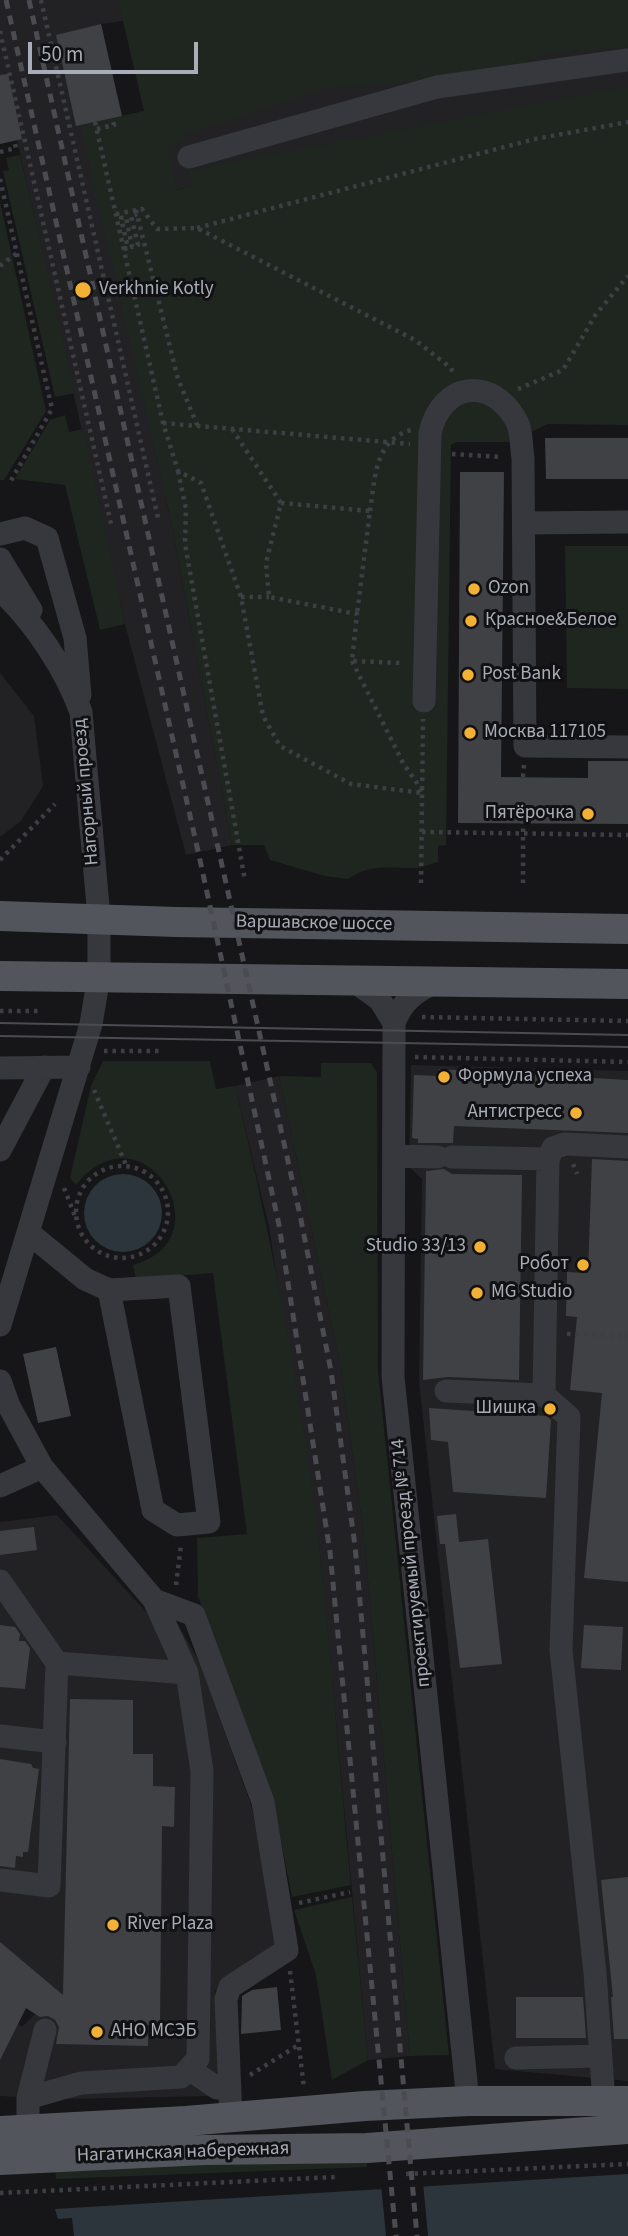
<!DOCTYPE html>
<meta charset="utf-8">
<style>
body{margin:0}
#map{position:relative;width:628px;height:2236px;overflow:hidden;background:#161618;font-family:"Source Sans 3",sans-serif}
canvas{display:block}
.scale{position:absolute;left:28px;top:42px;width:170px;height:32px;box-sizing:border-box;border:4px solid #a8adb8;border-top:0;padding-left:9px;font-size:21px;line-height:24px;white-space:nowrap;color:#a8adb8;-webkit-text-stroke:5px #111113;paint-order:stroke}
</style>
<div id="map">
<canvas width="628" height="2236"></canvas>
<div class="scale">50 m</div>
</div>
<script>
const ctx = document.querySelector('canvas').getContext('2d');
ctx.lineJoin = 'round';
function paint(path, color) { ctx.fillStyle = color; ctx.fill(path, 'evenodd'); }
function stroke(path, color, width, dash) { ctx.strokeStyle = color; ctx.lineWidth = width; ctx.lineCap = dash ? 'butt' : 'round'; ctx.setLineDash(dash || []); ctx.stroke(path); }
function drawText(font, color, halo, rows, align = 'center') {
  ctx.font = font + ' "Source Sans 3",sans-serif'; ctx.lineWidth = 6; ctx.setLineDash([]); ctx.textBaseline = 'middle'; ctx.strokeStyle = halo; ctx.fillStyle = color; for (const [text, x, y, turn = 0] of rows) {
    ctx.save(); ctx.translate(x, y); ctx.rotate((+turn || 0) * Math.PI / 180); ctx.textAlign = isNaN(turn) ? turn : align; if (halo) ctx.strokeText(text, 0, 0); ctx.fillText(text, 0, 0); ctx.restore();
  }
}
paint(new Path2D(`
 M0,0h268l-167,24 21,92 -41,9 90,396 61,324 -46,10 -61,-231 -108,-484 -17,4z
 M628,2v97l-201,38 -252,53 -15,-81z
 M0,673l34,43 9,70 -22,35 -21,16z
 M411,1065l217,6v1010l-133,-12 -76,-687 3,-203 -13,-12z
 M279,1076l62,293 24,176 45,511 -42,4 -48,-507 -51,-326 -34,-141z
 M57,1515l104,113 13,-10 25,43 52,144 28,140 -64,46 6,91 -9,14 -148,3 -64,-3v-87l22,18 13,-13 -35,-23v-469z`), '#222225');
paint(new Path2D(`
 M118,0h510v47l-81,6 -37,15 -72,11 -115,10 -133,44 -22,15 8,42 17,-4 -5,-15 440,-85v339l-80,-1 -38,18h-53l-6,3 -5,400 -8,1v16c-8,2 -18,7 -27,6 -25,0 -41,-4 -63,11l-23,-3 -55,-16 -6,-15h-32l-61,-324 -91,-396 64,-14z
 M20,155l55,238 -20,4 -52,-226 6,-1 -3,-12z
 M0,202l46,209 -42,69h-4z
 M65,415l4,17 14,-3 42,195 -25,6 -35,-145 -50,-6 35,-59z
 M565,546h63v143l-61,-1z
 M103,1061h107l6,28 19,-3c37,154 67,310 85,468 12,110 20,221 31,331l-59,12 -20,-102 -74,-199 -1,-58 50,-4 -34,-261 -77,6 -3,-14c95,-25 10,-164 -57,-80l-6,-7 21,-92z
 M321,1063h50l6,9 1,298 71,685 -39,1 -45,-511 -24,-176 -62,-293 42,1z
 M352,1897l16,163 -36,20 -16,-105 -22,-65z
 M366,2155l1,12 -311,12 -1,-11z`), '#1e261f');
paint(new Path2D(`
 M84 1213a39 39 0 1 1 78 0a39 39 0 1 1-78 0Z
 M628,2174v62h-554l-2,-18 -14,1 -3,-10z`), '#2c353c');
paint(new Path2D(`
 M423,2182l5,54h-42l-5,-52z`), '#161618');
paint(new Path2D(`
 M101,24l21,92 -46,10 -20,-91z
 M8,74l14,65 -22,5v-69z
 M545,438h83v41h-82z
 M460,472h44l-3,305 87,1v-17h40v63l-170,-1z
 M439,1069l189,11v53l-174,-7 -1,17h-35v-4l-6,-1 2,-63 25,1z
 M592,1159l36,2v421l-44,-4 18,-185 -32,-3 7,-73 -11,-1 1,-44 21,1z
 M444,1169l8,5 70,1 -3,205 -72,-3 -24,3 3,-209z
 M56,1347l15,69 -33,7 -15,-69z
 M429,1408l118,8 4,4 -5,78 -93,-6 -5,-50 -17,-2z
 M456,1514l3,28 29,-3 14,125 -42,4 -15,-124h-5l-3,-28z
 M34,1527l3,23 -37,5v-24z
 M0,1625l15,2 5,7 -1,7h6l5,7 -5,41 -25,-2z
 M584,1625l39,2 -2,43 -40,-2z
 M70,1699l63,1v54h20v32l22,1 -1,40 -12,-1 -2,199h-12v21l-92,-2 3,-17 -4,-7 -7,-4 -8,1 -14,-9 -26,52v-118l63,53z
 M0,1759l31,5 2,4 6,1 -11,83h-5v5l-7,-1 -1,12 -15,-2z
 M628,1877v162h-14l-3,-42h2l-12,-117z
 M277,1987l4,43 -40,4 1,-38 10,-6z
 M516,1997h67l3,41h-70z`), '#404145');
stroke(new Path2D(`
 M41,0l117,518
 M0,31l112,497
 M95,122l68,301 15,48 23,12 40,114 22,119 17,30 71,38 72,9
 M97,129l17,-4 -2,-7
 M0,152l16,-4 -2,-8
 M0,179l52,230 -43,75
 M136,210l42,169 20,48
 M116,214l26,-5 15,20 40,-1 218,112 36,28 3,7
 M197,228l338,-89 93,-17
 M124,249l4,-1 -7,-30 5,-1 6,30 6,-2 -7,-29 6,-2
 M0,266l17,-13
 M518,389l45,-19 33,-56 32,-38
 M163,423l247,21
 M232,429l49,74 -15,60 3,34 88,17 -5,47 51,2
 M452,454l50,3
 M178,471l8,38 -1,35 60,337
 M281,503l89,8 -13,103
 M370,511c5,-31 4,-71 41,-81
 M241,597h28
 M352,661l51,102 20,29
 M523,777l1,-12
 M422,832l206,3
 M0,860l55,-56
 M421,883l2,-164
 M523,883v-60
 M0,1011h40
 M422,1017l206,4
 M104,1051h59
 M415,1057l213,5
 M94,1090l32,75
 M573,1164l4,10
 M76 1212a46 46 0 1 1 92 0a46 46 0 1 1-92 0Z
 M64,1188l11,28
 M567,1334l61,2
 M176,1585l5,-40
 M299,1903l51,-11
 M290,1971l14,117
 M250,2075l50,-31
 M406,2174l222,-10
 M0,2193l335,-16`), '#3d3f44', 4.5, [3.5, 5]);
stroke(new Path2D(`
 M189,157l248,-70 191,-27
 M526,523l102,-1
 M0,534l25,-6 22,10 28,100 5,57
 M0,559l31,51
 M0,590c34,32 65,78 81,122l18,206v58l-8,48 -91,301
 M424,701l6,-268c11,-50 61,-58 86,-13 6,10 5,27 7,38l2,288 103,1
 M352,980l28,20 14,23 -1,354 75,724
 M394,1023c8,-22 22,-32 42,-41
 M0,1068l79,-1
 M0,1150l44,-83
 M394,1156l43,1
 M452,1157l96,2 5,-11 12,-4 63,3
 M29,1233l56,46 24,11 44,220 24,15 32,-3 -30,-236 -70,4
 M0,1381l9,25 33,61
 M446,1391l98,4 4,-236
 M544,1395l25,22 -8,233 34,323 9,129
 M0,1486l42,-19 112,133 33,73
 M0,1581l57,82 130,10 15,98 -4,288 -17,18 -100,6 -53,15v47
 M154,1600l40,15 69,187 24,148 -57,37 -4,12 5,119
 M0,1736l55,6
 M0,1880l49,6 8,-223
 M516,2058l84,-2
 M189,2069l28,19 13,-1
 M28,2098l17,-68`), '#37383d', 23);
stroke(new Path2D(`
 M0,916l176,6 452,7
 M0,976l628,8
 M0,2131l186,-10 179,-15 103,-5h160
 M0,2160l204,-10 163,-2 261,-19`), '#53555c', 30);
stroke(new Path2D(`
 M0,1023l628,12
 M0,1036l628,11`), '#4a4c52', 2);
stroke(new Path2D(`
 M6,0l194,860 79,365 51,327 66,684
 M29,0l271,1215 31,156 24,175 62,690`), '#4a4c52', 5, [9, 7]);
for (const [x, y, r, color] of [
 [83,290,9,"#f2b134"],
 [474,589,7,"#f2b134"],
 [471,621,7,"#f2b134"],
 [468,675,7,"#f2b134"],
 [470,733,7,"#f2b134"],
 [588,814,7,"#f2b134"],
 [444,1077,7,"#f2b134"],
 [576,1113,7,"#f2b134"],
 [480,1247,7,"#f2b134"],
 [583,1265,7,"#f2b134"],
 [477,1293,7,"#f2b134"],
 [550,1409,7,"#f2b134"],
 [113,1925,7,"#f2b134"],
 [97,2032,7,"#f2b134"]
]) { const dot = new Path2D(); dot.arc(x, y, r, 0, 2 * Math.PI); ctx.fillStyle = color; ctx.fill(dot); stroke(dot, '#111113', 2.5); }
drawText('19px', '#a8adb8', '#111113', [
 ["Verkhnie Kotly",99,290],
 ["Ozon",488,589],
 ["Красное&Белое",485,621],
 ["Post Bank",482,675],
 ["Москва 117105",484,733],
 ["Пятёрочка",574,814,"right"],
 ["Формула успеха",458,1077],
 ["Антистресс",562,1113,"right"],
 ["Studio 33/13",466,1247,"right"],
 ["Робот",569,1265,"right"],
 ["MG Studio",491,1293],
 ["Шишка",536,1409,"right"],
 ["River Plaza",127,1925],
 ["АНО МСЭБ",111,2032]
], 'left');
drawText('19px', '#a8adb8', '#111113', [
 ["Нагорный проезд",87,792,-95],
 ["Варшавское шоссе",314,924,1],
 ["проектируемый проезд № 714",412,1563,-96],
 ["Нагатинская набережная",183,2153,-2]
]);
</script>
